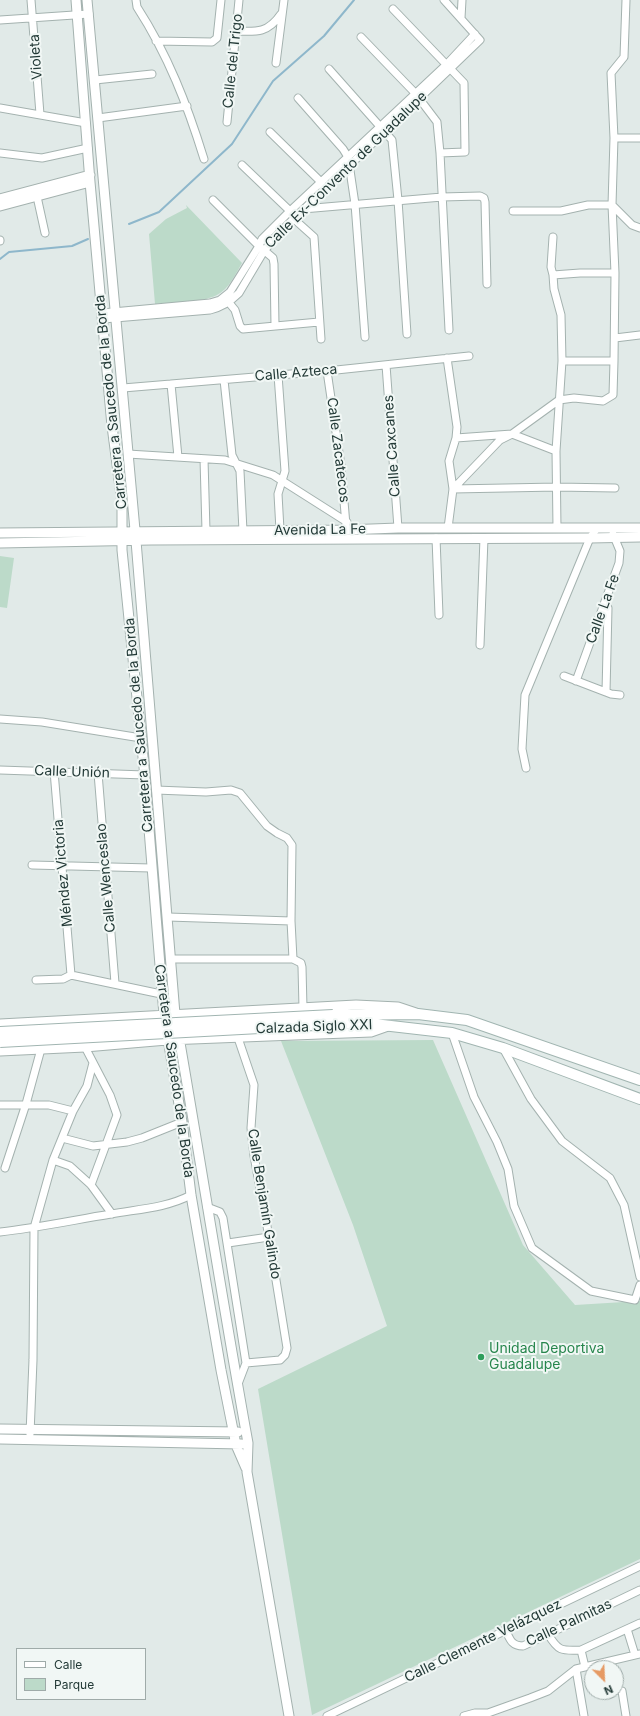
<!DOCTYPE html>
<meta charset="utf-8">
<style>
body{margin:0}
#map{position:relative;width:640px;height:1716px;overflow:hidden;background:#e1eae8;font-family:Inter,sans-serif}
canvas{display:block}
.legend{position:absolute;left:16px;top:1648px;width:130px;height:52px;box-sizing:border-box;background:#f1f7f5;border:1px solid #9faba9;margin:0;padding:5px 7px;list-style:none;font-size:12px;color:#233a37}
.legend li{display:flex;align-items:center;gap:8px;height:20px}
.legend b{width:20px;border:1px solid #9faba9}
.north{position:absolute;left:584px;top:1660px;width:40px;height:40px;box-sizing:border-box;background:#f1f7f5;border:1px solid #9faba9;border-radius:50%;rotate:156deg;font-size:11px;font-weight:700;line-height:16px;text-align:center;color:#233a37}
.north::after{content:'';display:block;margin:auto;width:14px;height:18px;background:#e69a64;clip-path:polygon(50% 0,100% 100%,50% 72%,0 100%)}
</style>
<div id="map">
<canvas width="640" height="1716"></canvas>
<ul class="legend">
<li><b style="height:5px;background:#fff"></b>Calle</li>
<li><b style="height:11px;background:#bcdac9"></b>Parque</li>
</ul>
<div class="north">N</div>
</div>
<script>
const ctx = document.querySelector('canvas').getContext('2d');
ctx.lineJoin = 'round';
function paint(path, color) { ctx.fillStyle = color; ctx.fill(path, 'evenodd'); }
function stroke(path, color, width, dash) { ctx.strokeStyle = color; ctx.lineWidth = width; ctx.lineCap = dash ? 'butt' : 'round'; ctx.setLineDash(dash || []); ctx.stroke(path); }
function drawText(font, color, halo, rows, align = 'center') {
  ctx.font = font + ' Inter,sans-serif'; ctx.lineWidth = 4; ctx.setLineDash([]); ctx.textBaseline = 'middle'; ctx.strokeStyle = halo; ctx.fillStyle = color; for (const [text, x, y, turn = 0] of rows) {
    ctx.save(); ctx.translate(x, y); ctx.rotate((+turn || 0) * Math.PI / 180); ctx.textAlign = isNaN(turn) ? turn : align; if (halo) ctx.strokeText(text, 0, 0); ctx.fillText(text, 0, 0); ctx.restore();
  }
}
paint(new Path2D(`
 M186,205l56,58c-6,10 -13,26 -25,32 -16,8 -44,7 -62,9l-6,-70 17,-15 21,-11z
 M0,556l14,2 -7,50 -7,-1z
 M433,1040l90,205 52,60 65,-4v258l-328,156 -54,-326 129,-63 -34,-101 -72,-184z`), '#bcdac9');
stroke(new Path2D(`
 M129,224l30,-12 73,-68 41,-63 51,-45 30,-36
 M0,259l9,-7 63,-6 16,-7`), '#8eb7cb', 2);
const minor = new Path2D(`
 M31,0l9,114
 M136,0l1,7c31,48 50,97 67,152
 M393,9l71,74 1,69 -25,1
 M461,18l1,-18
 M0,20l89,-6
 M236,31c21,1 32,2 45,-17
 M361,37l54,56 22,29 3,31 9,177
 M156,41l56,1 5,-4 4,-38
 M276,63l8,-63
 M329,69l63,71 6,60 9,134
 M95,80l57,-6
 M298,98l45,51 5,8 7,47 10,133
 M0,108l86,15
 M98,118l89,-12
 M227,122l12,-122
 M270,132l51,50 1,4
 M614,138h26
 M0,153l42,5 46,-10
 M242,165l48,46 4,8 20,18 7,102
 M36,192l9,41
 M213,200l46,46 14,12 1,6 1,62
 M303,209l139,-12 38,-1 4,2 1,4 2,82
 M513,211h48l27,-6h24l20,20 8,3
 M553,237l-2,30 2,8 27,-2h35
 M0,240v1
 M553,275l1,14 7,26 1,46
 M226,299l9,11 5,16 3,3 76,-7
 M102,313l108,-10 10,-3 10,-8 29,-46 3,-7 28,-28 157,-147 28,-30
 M103,319l107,-9c12,-3 20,-8 29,-17l25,-42 15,-18 201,-193 -36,-40
 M615,338l25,-3
 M447,358l10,69 -1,11 -7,23 4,28
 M386,365l12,163
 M327,371l14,95 5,59
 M278,375l7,96 -7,23 2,36
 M224,380l8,75 8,16 3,60
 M171,384l7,73
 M123,388l204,-17 142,-15
 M456,438l56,-4 44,17
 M128,454l97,6 48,15 74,47
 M204,459l2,72
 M453,489l47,-49 12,-6 47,-34 15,-2 29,3 10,-6 1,-34 1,-88 -3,-68 2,-67 -3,-65 13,-16 2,-57
 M448,528l5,-39 104,-2 58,1
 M557,528l-1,-77 6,-90h52
 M436,538l3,77
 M605,604l3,4 -2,84
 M480,645l4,-107
 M564,676l47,18 9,1
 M576,681l43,-118 1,-12 -7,-17
 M0,719l42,3 99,16
 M526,768l-4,-19 3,-54 65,-157 7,-10
 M0,770l145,5
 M54,771l17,204
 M98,773l17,210
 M156,790l50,2 25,-2 9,3 27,33 10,7 10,5 5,7 -1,76 2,38 8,4 1,4 1,41
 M32,865l119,3
 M168,917l123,4
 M171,959h122
 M36,980l27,-1 8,-4 90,19
 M452,1033l22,64 23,45 11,27 6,37 18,42 59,43 44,9 5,-15
 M238,1038l16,47 -3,43 3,28 15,81 18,111 -2,7 -5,5 -34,3 -8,21
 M85,1047l25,48 7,20 -26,70
 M503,1048l28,51 31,42 48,37 14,27 16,72
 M0,1105h49l24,6
 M62,1138l31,8 34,-4 15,-4 40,-16
 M53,1160l17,6 21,19 21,29
 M5,1168l21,-64 15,-55
 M207,1207l13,5 3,6 23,145
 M0,1232c37,-4 74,-12 111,-18 28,-5 55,-6 80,-19
 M228,1243l41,-6
 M30,1434l3,-74 1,-132 19,-68 20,-49 14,-25 6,-23
 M505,1629c5,10 6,17 18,17l117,-56
 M627,1629l8,26
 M548,1634c10,17 13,17 33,16l4,17
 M581,1650l59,-27
 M576,1669l8,47
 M622,1691l4,25
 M327,1716l313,-150
 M464,1716l11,-3h13l42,-15 18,-7 28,-22 64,-15`);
const tertiary = new Path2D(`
 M76,0l14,182 22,244 10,77v47l22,217 20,248 18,107 9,73 30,175 15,75 10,23
 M87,0l49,541 39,473c25,143 47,286 73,429l-1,29 42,244
 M0,199l90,-24
 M0,206l90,-24
 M0,533l345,-3 53,-2h242
 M0,543l151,-3 439,-2 50,-1
 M0,1024l356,-19 42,2 18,6
 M0,1051l85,-4 82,-7 204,-8 17,-6
 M0,1429l238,3
 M0,1439l241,5`);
const secondary = new Path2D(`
 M333,1015l85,-1 49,6 173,60
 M334,1024l31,-1 87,10 51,15 137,51`);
stroke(minor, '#a4b2af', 9);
stroke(tertiary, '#a4b2af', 11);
stroke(secondary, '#a1b5b1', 12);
stroke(minor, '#fff', 7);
stroke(tertiary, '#fff', 9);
stroke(secondary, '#fff', 10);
const secondaryBridge = new Path2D(`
 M0,1032l333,-17
 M0,1042l334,-18`);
stroke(secondaryBridge, '#a1b5b1', 12, []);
stroke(secondaryBridge, '#fff', 10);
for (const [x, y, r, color] of [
 [481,1357,4,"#2e9e5b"]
]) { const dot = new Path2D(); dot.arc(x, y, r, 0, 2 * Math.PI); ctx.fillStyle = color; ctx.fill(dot); stroke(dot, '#f1f7f5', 1.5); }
drawText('14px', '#233a37', '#f1f7f5', [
 ["Violeta",36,57,-94],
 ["Calle del Trigo",233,61,-84],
 ["Calle Ex-Convento de Guadalupe",346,170,-44],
 ["Calle Azteca",296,373,-5],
 ["Carretera a Saucedo de la Borda",111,402,-96],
 ["Calle Caxcanes",392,446,-94],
 ["Calle Zacatecos",338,450,83],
 ["Avenida La Fe",320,530,-1],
 ["Calle La Fe",603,609,-70],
 ["Carretera a Saucedo de la Borda",139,725,-95],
 ["Calle Unión",72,772,2],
 ["Méndez Victoria",63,873,-95],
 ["Calle Wenceslao",106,878,-95],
 ["Calzada Siglo XXI",314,1027,-2],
 ["Carretera a Saucedo de la Borda",174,1071,82],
 ["Calle Benjamín Galindo",264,1204,81],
 ["Calle Palmitas",569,1623,-25],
 ["Calle Clemente Velázquez",483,1641,-26]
]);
drawText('14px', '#27864d', '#f1f7f5', [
 ["Unidad Deportiva",489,1349],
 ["Guadalupe",489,1365]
], 'left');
</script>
